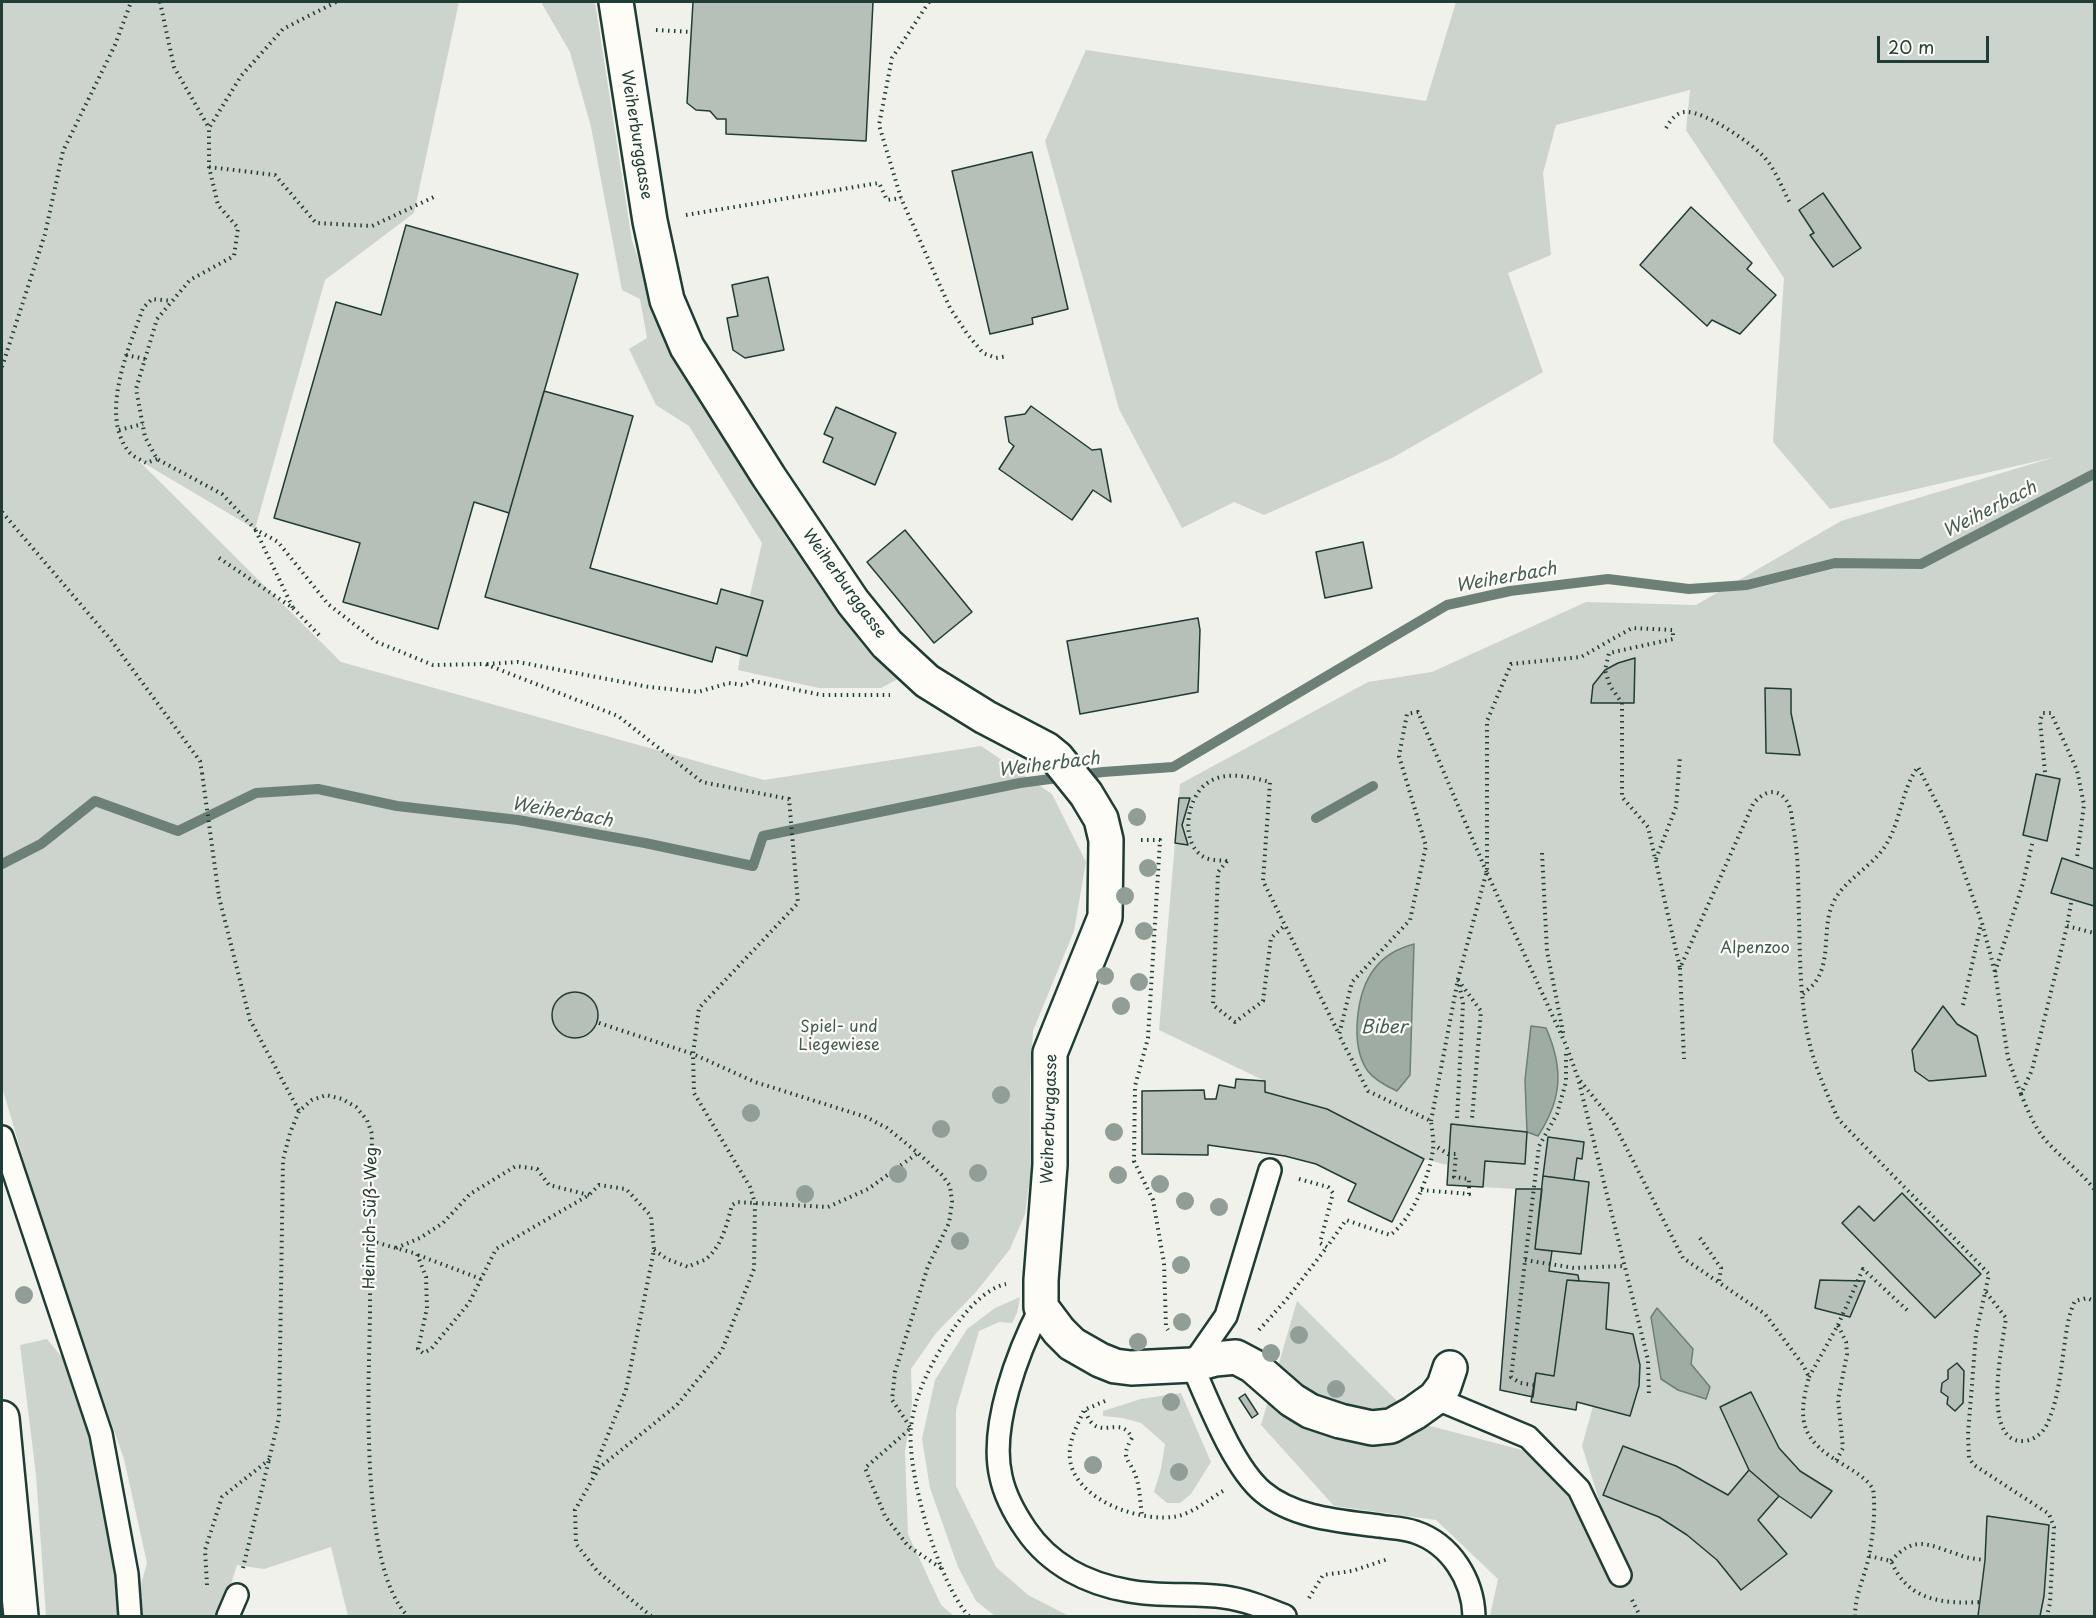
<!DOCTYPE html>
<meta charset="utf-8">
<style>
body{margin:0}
#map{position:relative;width:2096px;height:1618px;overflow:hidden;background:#f0f1eb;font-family:"Playpen Sans",sans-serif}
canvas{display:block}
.frame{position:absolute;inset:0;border:3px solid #1f3d34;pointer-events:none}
.scale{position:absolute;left:1877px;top:36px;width:112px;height:27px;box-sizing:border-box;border:3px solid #1f3d34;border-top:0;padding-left:8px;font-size:18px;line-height:21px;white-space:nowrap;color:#1f3d34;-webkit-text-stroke:4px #fdfcf7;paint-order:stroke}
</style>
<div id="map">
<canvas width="2096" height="1618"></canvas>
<div class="frame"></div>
<div class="scale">20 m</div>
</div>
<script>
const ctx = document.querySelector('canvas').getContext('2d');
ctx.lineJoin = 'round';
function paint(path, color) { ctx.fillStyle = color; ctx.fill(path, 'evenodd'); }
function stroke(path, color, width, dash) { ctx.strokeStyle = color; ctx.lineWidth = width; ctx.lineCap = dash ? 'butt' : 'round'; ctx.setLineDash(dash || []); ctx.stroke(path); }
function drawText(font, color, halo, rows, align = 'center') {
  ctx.font = font + ' "Playpen Sans",sans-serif'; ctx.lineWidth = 4.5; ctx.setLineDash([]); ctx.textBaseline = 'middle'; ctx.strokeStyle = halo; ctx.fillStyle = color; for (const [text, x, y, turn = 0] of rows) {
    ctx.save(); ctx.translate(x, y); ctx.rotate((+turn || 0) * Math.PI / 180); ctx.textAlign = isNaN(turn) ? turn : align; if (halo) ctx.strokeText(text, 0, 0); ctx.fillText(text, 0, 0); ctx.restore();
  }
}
paint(new Path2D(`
 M2,2h457l-45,211 -89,67 -70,249 -118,-70 204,203 423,118 217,-34 71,48 34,68 -12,69 -41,100 -3,48 1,92 -6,43 -15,35 -34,43 -40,41 -25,36 1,35 -7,48 3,82 33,71 13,11h-606l-17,-69 -67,22 -27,-4 -16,51h-175l-10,-141 -16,-130 27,-6 30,37 61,219 9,-32 -23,-104 -80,-230 -42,-142z
 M541,2h54l37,239 42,119 188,284 36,35 -17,9h-62l-81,-18 10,-66 14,-61 -73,-117 -33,-21 -27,-56 18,-11 -7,-39 -18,-9 -31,-163 -21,-75z
 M1456,2h638v1614h-604l8,-37 -62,-59 -102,-14 -73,-81 36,-124 122,122 103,27 84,72 -24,-76 11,-40 -16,-4 -1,8 -45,-8 1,-6 -32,-6 16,-201 -69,-4v-20l-23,-6 -97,-50 -62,-17v-11l-106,-51 21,-246 188,-102 64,-10 154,-70 110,3 145,-84 214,-64 -225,52 -57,-67 11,-164 -98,-148 4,-40 -134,35 -13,48 8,82 -43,18 35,99 -151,86 -128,57 -30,-13 -52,26 -63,-119 -74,-268 41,-91 340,51z
 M1020,1297l-3,16 -5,10 -13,-1 -20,9 -23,79v76l40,81 32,28 41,21h-74l-19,-15 -18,-34 -28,-79 -8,-49 13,-59 32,-51 28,-21z
 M1181,1393l30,69 -20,32 -11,9h-13l-13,-11 7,-23 4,-25 -24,-21 -18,-5 -20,-2v-5l38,-12z`), '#cdd3cd');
const water = new Path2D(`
 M1414,944l-4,131 -13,16c-11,-5 -23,-11 -30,-21 -17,-26 -11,-78 8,-102 10,-13 24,-20 39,-24z
 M1531,1026l15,2c18,41 16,71 -8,108l-11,-4 -2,-52z
 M1657,1308l36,41 -2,15 19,23 -4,12 -28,-9 -17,-11 -10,-62z`);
paint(water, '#9faca4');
stroke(water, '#6c8077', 1.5);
stroke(new Path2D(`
 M1316,818l57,-32
 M2,864l39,-20 54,-43 83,30 78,-38 62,-4 79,17 121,14 127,23 108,23 10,-30 257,-53 83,-11 70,-5 274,-162 63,-14 98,-12 81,10 58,-4 88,-22 86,1 173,-90`), '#6c8077', 10);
const building = new Path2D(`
 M693,2h180l-7,139 -140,-7v-15h-9l-7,-8 -14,-1 -9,-7z
 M1032,152l36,157 -36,9 1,6 -43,10 -38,-163z
 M1823,193l38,55 -28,19 -23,-32 4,-2 -15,-23z
 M1691,207l61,56 -5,6 29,26 -36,39 -28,-14 -5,6 -67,-61z
 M406,225l172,49 -69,239 -35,-11 -36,127 -95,-27 17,-59 -86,-25 62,-216 45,13z
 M768,277l16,73 -39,8 -12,-8 -6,-32 11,-2 -6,-31z
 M544,391l89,25 -43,152 127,36 4,-15 42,12 -16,55 -31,-9 -4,15 -227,-65z
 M1031,406l61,44 9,-1 10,53 -18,-12 -21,30 -73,-51 15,-23 -5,-4 -4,-25 20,-3z
 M836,407l60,26 -21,52 -52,-23 10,-24 -9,-4z
 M905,530l67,82 -38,31 -67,-81z
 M1363,542l9,46 -47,10 -9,-46z
 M1198,618l2,12 -2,62 -118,22 -13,-73z
 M1635,658l-1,45h-43l2,-18 12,-15 13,-7z
 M1765,688l26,1v24l9,42 -34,-2z
 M2036,774l24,5 -13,62 -24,-6z
 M1179,798h11l-8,27 6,20 -13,-2z
 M2062,858l32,11v37l-43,-13z
 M552 1015a23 23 0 1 1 46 0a23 23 0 1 1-46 0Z
 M1943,1006l14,18 20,12 9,40 -57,5 -14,-10 -3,-21z
 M1236,1079l29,2v11l62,17 97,50 -32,63 -44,-21 8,-17 -40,-20 -31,-8 -77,-11v10l-66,-1v-63l62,-1 1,9h11l3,-14 16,3z
 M1451,1124l76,8 -2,32 -40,-3 -2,26 -36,-2z
 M1548,1137l36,5 -2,17 -5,-1 -3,22 -31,-4z
 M1543,1176l46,6 -8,72 -46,-5z
 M1516,1189h26l-7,60 17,2 -3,20 29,4 1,6 -12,-1 -13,96 -18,-3 -3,24 -33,-7z
 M1902,1193l79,81 -46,44 -93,-95 17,-17 15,15z
 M1567,1280l42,3 -3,46 27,5 7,31 -1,21 -9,30 -53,-14 -1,8 -45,-8 5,-29 18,3z
 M1820,1280l45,1 -15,36 -35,-9z
 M1957,1363l7,8 -1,32 -8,8 -8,-7 1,-7 -7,-5 1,-9 6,-4v-9z
 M1751,1392l28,56 21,23 32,20 -21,27 -32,-22 -30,-26 -29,-63z
 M1245,1394l13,20 -6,4 -13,-20z
 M1623,1446l53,20 52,29 21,-25 30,26 -21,24 29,34 -46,36 -24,-30 -30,-25 -28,-18 -56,-22z
 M1987,1516l62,9 -5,71 -4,20h-62l7,-56z`);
paint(building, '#b6bfb8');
stroke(building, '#1f3d34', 1.5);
const service = new Path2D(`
 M2,1137l99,297 26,140 3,42
 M1270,1170l-44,146 -34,49c16,36 41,102 71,127 31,26 77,29 116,34 12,2 25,2 36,6 36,12 58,48 59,84
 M1041,1307c-23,44 -52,120 -40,170 4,19 14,37 25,53 24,35 62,54 103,61 32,6 64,2 95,6 22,3 41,11 61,19
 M1435,1398l93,39 51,52 41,86
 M228,1616l9,-21`);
const minor = new Path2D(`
 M616,2l34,219 17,79 20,47 82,130 84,125 34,42 40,37 58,36 61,32 11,9 29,36 15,25 5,21 -1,77 -55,136v112l-9,115v27l18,24 13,13 28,16 15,6 16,2 61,-3 23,-6 21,-2 17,9 39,34 18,11 30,10 32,7 19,-2 23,-13 21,-15 9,-12 6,-18`);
const tertiary = new Path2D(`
 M2,1418l19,198`);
stroke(service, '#1f3d34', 26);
stroke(minor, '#1f3d34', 38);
stroke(tertiary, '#1f3d34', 38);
stroke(new Path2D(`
 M160,2l14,65 35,61
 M336,2l-53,27 -42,47 -32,52v39l9,38 20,23 -4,28 -44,24 -33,39 -21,70 9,48 12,22 65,35 33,35 23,13 50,62 49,38 56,23 52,-1 133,52 84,66 87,17 9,104 -99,105 -6,46 1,39 56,94 5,16 -1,66 -32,81 -45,55 -78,63 -24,42 1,34 22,28 53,44
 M929,2l-37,56 -13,67 22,73 49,110 18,27 15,18 13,5 12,-2
 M656,30l35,2
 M1666,128c5,-8 10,-16 20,-16 19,-1 67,32 79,46 11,13 17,30 25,45
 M209,167l66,8 41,48 56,3 62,-29
 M686,215l193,-32 8,17 14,-2
 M126,355l19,4
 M2,367l43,-133 18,-83 52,-106 16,-43
 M119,430l24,-6
 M157,459l-11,4c-5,-3 -12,-6 -16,-10 -32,-37 -1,-105 13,-145l9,-9 20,2
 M2,512l109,128 89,121 2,12
 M219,558l74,50 -38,-79
 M293,608l26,27
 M487,664l31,-2 131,25 49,5 31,-9 14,2 10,-4 69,14h68
 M2045,772l-5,-51 3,-8h8l26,57 7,35 -7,52
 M1141,840h19l-12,198 -13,48 -1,75 19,39 11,63 2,64 2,3
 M1542,853l5,98 17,86
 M1656,859l20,-52 4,-51
 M1227,861c-6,-1 -17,0 -23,-4 -24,-13 -18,-58 2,-73 18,-14 44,-7 64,-2l-7,99 76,153
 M1227,861l-9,11 -5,133 22,17 28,-21 8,-63 13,-12
 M1487,873l79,172 12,33 34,42 71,138 82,56 38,51 6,12c-13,47 -6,64 35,88 11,7 22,13 29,24 3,20 0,46 -4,67 -4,20 -14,39 -14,60
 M219,897l31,123 49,91
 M2071,903l-4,23 -35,144 -11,24c7,17 14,35 27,49 15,16 33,29 46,46
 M2067,926l27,7
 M1680,968l4,91
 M1995,972l28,-89 10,-43
 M1458,980l23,31 -9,108
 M1803,994c4,-4 10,-8 13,-13 16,-24 5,-55 18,-80 12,-23 40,-35 53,-58 14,-23 15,-55 31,-76l27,52 37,104 13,49 13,86 13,36
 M1963,1005l18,-81
 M599,1023l94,31 62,28 111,35 21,11 31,25 24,22 8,11 2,16 -3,21 -21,43 -33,106 -3,28 19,28 -46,40 20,48 23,30 33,22
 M1579,1082l69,278 1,37
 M1457,1118l6,-114 -4,-21
 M1431,1121l27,-142 28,-105
 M1299,1179l29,8 5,6 -13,50 7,4 19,-27 44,15c22,-15 40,-60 43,-86 1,-9 -1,-19 -2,-28l-63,-30 -29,-56 13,-53 58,-62 16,-74 -27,-90 8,-42 11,-2 69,161v-152l24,-57 70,-7 51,-29 41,2v9l-64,14 -4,17 5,16 12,17v94l26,30 32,141 73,-164c12,-15 29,-18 37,4 2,6 2,13 3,18 6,31 5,61 6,92 1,40 1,84 10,123 6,27 18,52 29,78l151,155 -13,60 -8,100 1,24 5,7 75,49 5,13 -4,76 -3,13
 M1421,1190l48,4v-15l-15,-2 2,-23h-8l-14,-9
 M1700,1238l21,30 -2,14
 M371,1241l46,13 9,23 1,31 -9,41 5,4 8,-4 38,-46 27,-54 93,-54 10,-10 27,4 25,27 3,34 -28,140 -35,87
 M396,1248l24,-10 23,-15 27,-29 46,-28 21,3 12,16 40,10
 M654,1250l13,9 21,8c5,-3 13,-5 18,-8 16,-13 21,-35 26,-54l5,-3 91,5 40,-18 50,-36
 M418,1255l63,24
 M1525,1260l49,8 50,-2
 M1986,1292l20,26c-3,24 -26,126 18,123 11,-1 20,-9 24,-19 11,-25 13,-54 17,-81 2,-14 4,-28 10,-40l12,-3 7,3
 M1838,1325l25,-56 45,42
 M1259,1330l27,-30 41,-53
 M1809,1377l29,-52 8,17 1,12 -9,46 5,48 -7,13
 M1534,1385l-14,-2 -9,-6 28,-231 18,-32 9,-32v-32
 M1105,1401l-21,9c-7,16 -16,31 -14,49 4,41 73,65 108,57 17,-4 31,-17 45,-25
 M1085,1411c2,4 4,10 8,13 12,11 29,-7 39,14 -13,22 -2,20 4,39 4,11 4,26 6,38
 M1869,1556l22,5c17,40 51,43 90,41
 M1891,1561c24,-27 37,-16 66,-7 9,4 18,5 28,6
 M243,1568l36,-150 4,-258 7,-27 9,-22 13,-11 14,-5 16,4 14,8 11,13 5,14c-1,60 -2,119 -2,179 -1,68 -11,256 38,303
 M207,1585l-2,-35 17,-53 48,-38
 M1309,1598l14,-23 29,-4 36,-12
 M1632,1600l8,16
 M969,1616c-30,-31 -63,-145 -58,-189 4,-35 22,-67 41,-96 12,-18 32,-42 54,-47`), '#1f3d34', 4, [1.5, 4.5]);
stroke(service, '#fdfcf7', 21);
stroke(minor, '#fdfcf7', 33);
stroke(tertiary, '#fdfcf7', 33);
stroke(new Path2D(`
 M202,773l17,124`), '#1f3d34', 4, [1.5, 4.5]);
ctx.fillStyle = '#909e97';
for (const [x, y] of [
 [1137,817],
 [1148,868],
 [1125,896],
 [1144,931],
 [1105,976],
 [1139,982],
 [1121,1006],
 [1001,1095],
 [751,1113],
 [941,1129],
 [1114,1132],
 [978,1173],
 [898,1174],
 [1118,1175],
 [1160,1184],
 [805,1194],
 [1185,1201],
 [1219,1207],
 [960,1241],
 [1181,1265],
 [24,1295],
 [1182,1322],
 [1299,1335],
 [1138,1342],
 [1271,1353],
 [1336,1389],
 [1171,1402],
 [1093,1465],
 [1179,1472]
]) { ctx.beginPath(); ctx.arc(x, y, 9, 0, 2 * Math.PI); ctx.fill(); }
drawText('16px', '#1f3d34', '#fdfcf7', [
 ["Weiherburggasse",636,135,81],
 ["Weiherburggasse",844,584,54],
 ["Weiherburggasse",1050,1119,-88],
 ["Heinrich-Süß-Weg",371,1218,-89]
]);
drawText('16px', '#425b53', '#fdfcf7', [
 ["Alpenzoo",1755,949],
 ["Spiel- und",839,1028],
 ["Liegewiese",839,1046]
]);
drawText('italic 18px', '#455e56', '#fdfcf7', [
 ["Weiherbach",1990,510,-27],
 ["Weiherbach",1506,578,-10],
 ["Weiherbach",1049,765,-7],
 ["Weiherbach",562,813,10],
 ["Biber",1384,1028]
]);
</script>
